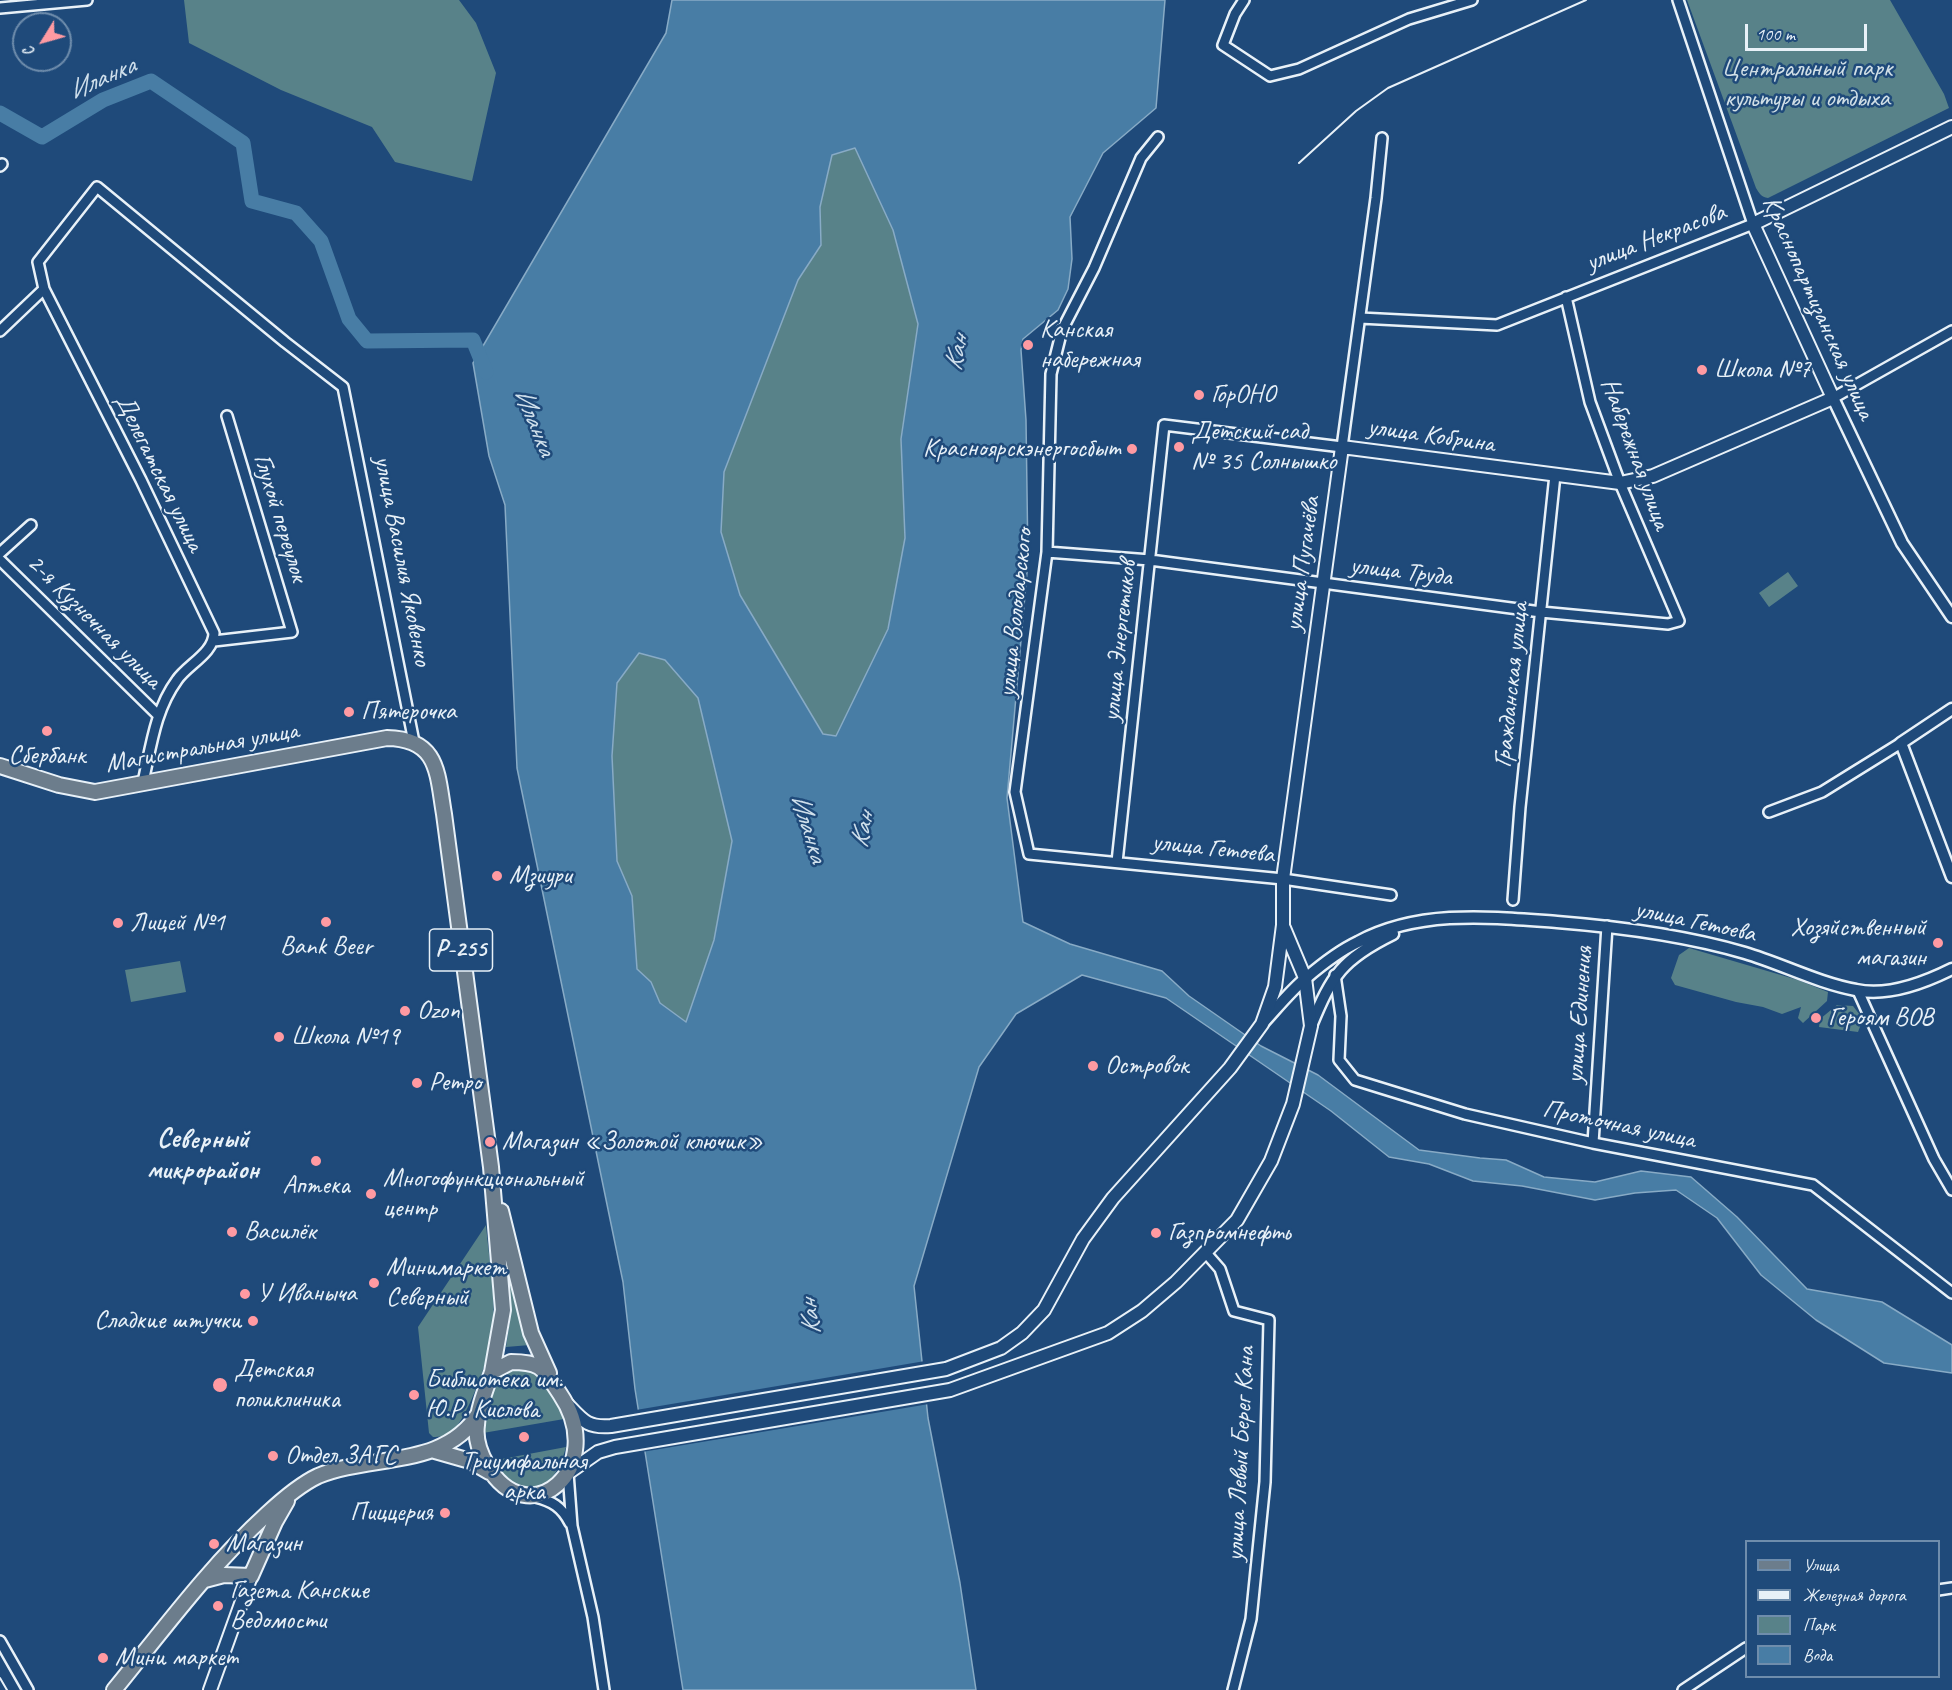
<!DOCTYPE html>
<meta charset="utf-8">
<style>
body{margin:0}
#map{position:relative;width:1952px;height:1690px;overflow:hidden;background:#1f4a7a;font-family:Caveat,sans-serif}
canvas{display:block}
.legend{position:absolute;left:1745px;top:1540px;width:195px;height:138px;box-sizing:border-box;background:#1f4a7a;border:2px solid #6f8dac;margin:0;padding:8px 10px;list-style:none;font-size:18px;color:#e8f1f8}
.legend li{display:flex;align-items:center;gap:12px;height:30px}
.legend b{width:30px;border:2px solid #6f8dac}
.north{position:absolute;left:12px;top:12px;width:60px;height:60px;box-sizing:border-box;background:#1f4a7a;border:2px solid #6f8dac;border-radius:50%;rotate:233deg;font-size:16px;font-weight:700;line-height:24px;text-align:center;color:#e8f1f8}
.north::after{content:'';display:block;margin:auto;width:21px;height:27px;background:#ff9aa2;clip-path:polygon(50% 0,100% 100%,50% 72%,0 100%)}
.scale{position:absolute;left:1745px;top:24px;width:122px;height:27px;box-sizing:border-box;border:3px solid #e8f1f8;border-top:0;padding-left:8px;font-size:18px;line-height:21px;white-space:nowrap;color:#e8f1f8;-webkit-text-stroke:4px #1f4a7a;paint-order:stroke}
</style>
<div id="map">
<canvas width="1952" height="1690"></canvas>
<ul class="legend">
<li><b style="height:8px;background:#6c7d8c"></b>Улица</li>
<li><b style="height:8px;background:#e8f1f8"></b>Железная дорога</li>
<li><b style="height:16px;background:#588289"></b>Парк</li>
<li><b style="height:16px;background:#487da5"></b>Вода</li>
</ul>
<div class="north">С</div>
<div class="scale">100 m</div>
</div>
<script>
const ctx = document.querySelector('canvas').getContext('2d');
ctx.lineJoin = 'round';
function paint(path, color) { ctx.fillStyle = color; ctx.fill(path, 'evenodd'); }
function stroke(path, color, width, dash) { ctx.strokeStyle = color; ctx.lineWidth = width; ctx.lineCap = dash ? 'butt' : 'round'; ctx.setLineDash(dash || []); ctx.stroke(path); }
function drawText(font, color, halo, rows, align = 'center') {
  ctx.font = font + ' Caveat,sans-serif'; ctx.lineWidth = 5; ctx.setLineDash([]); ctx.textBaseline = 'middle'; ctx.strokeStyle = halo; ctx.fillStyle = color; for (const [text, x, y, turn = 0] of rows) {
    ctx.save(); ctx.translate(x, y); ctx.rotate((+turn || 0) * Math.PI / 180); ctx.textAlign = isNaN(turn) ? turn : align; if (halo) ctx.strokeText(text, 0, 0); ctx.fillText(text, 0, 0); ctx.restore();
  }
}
paint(new Path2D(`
 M184,0h275l17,23 20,50 -24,108 -77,-19 -23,-35 -91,-37 -92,-47z
 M1687,0h203l54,94 5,14 -181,90c-7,-1 -9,-5 -12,-10z
 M855,148l38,82 25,94 -17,115 4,99 -17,91 -51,107 -14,-2 -83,-139 -19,-63 3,-60 74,-192 23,-35 -1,-38 12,-52z
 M1788,572l10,14 -29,21 -10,-14z
 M639,652l26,8 33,38 34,143 -18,99 -28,82 -26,-19 -9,-21 -14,-13 -5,-73 -15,-35 -5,-105 5,-73z
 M1689,948l109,32 30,12 -1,9 -24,22 -5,-5 3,-11 -19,7 -19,-7 -27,-5 -61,-17 -4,-7 8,-23z
 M180,961l6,31 -55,10 -6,-32z
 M1837,1005l16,1 10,13 -5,13 -39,-5 1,-8z
 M497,1201l33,144 -24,2 4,-27z
 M486,1225c3,35 10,71 7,106 -2,21 -25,89 -42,101 -5,4 -12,5 -18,5l-4,-4 -11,-106z
 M520,1367l20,6 18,29 6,17 -81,14c6,-29 5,-59 37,-66z
 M566,1447c-6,22 -19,50 -48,40 -11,-4 -19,-17 -27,-26z`), '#588289');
const water = new Path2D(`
 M672,0h493l-9,108 -53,45 -33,64 2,42 -4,30 -10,21 -35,29 -2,11 5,70 2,141 -21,237 16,124 47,22 92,27 27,25 72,50 57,29 101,75 61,8 26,2 38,17 51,5 46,-11 50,6 46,40 70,72 75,13 70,43v28l-68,-10 -68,-43 -55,-45 -44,-57 -41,-28 -41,3 -40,7 -73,-14 -49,-5 -44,-17 -40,-7 -58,-46 -165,-113 -84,-23 -66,39 -37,53 -65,219 14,132 32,165 16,107h-293l-48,-301 -12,-107 -106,-514 -12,-263 -16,-49 -16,-93 193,-330zM855,148l38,82 25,94 -17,115 4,99 -17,91 -52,107 -13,-2 -83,-139 -19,-63 3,-60 74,-192 23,-35 -1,-38 12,-52zM639,653l26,7 33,38 34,143 -18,99 -28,82 -26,-19 -9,-21 -14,-13 -5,-73 -15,-35 -5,-105 5,-73z`);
paint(water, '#487da5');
stroke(water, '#88abc6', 1.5);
paint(new Path2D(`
 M925,1361l4,43 -287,48 -6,-42z`), '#1f4a7a');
stroke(new Path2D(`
 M0,113l42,24 61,-37 48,-19 92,62 9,58 44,12 25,28 28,78 18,22 106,-1 13,32`), '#487da5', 15);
const minor = new Path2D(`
 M1244,0l-9,14 -12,31 47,31 29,-7 110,-50 63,-19
 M0,8l87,-8
 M1158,137l-17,21 -47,110 -32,62 -11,44 -4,178 -32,240 14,62 254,25 108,16
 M0,166l2,-2
 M1360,318l137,7 256,-101 -75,-224
 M0,331l44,-42
 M1833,398l119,-67
 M1047,552l103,8 391,52 127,12 11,-3 -59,-138 -30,-81 -24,-105
 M0,553l31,-28
 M0,560l158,155
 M214,641l78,-9 -65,-216
 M143,782c8,-35 12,-72 34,-102 10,-15 37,-27 37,-47l-73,-153 -97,-191 -6,-27 59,-75 188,155 58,45 71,355
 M1769,812l53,-20 79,-49
 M1117,862l47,-437 178,22 34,-249 6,-60
 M1513,900l7,-93 35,-332
 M1335,975l6,41 -2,44 16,20 110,34 128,29 220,42 139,108
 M1858,991l76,168 18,31
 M1593,1143l14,-217
 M1206,1253l14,16 14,42 35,9 -4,162 -14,137 -18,71
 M568,1473l4,53 21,91 11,73
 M535,1497c17,4 27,10 35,26
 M1938,1590l14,-2
 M0,1641l28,49
 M1683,1690l63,-42`);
const tertiary = new Path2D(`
 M1833,398l69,145 50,74
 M1952,709l-51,34 51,134
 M1262,1024c14,-15 28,-33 44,-46 14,-12 35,-28 52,-36 61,-33 133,-25 199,-20 63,5 127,13 188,31 37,11 73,30 111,37 32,7 68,-7 96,-21
 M1311,1026c21,-51 31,-67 82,-92`);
const secondary = new Path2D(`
 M568,1405c15,16 20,23 43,21l335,-57 55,-21 21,-15 22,-23 39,-71 30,-41 117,-130 32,-44 13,-37 8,-62v-46l59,-432 278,36 33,-7 180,-78 -80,-174 199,-97
 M568,1473l30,-21 17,-5 335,-57 158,-57 34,-22 34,-29 61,-62 34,-59 22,-57 18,-78 -6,-48 -21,-50
 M210,1690l41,-114`);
const primary = new Path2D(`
 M0,766l59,19 36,7 292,-54c52,1 50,35 57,76l47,353 12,143 -11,62
 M501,1211l30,122 18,40
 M511,1362c32,0 32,7 49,32 50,74 -32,143 -73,71 -7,-12 -12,-26 -10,-40 1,-18 9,-36 15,-53z
 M435,1451l35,10 19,11
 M205,1580l19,-5 27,1 24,-54 12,-21
 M114,1690c49,-60 96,-124 153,-176 15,-14 32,-29 51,-38 53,-22 127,-7 161,-63`);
stroke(minor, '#e8f1f8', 14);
stroke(tertiary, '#e8f1f8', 15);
stroke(secondary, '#e8f1f8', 16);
stroke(primary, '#e8f1f8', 18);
stroke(minor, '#1f4a7a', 9);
stroke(tertiary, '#1f4a7a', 10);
stroke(secondary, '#1f4a7a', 12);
stroke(primary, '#6c7d8c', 14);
stroke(new Path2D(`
 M1299,163l57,-52 32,-23 198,-88
 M0,1678l7,12`), '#e8f1f8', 2);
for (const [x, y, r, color] of [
 [1028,345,6,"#ff9aa2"],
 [1702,370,6,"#ff9aa2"],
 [1199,395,6,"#ff9aa2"],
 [1179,447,6,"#ff9aa2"],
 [1132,449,6,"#ff9aa2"],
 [349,712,6,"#ff9aa2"],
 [47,731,6,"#ff9aa2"],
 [497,876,6,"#ff9aa2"],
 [326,922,6,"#ff9aa2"],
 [118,923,6,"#ff9aa2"],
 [1938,943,6,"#ff9aa2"],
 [405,1011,6,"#ff9aa2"],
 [1816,1018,6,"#ff9aa2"],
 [279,1037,6,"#ff9aa2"],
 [1093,1066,6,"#ff9aa2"],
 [417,1083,6,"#ff9aa2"],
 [490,1142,6,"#ff9aa2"],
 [316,1161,6,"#ff9aa2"],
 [371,1194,6,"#ff9aa2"],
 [232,1232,6,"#ff9aa2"],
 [1156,1233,6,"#ff9aa2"],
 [374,1283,6,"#ff9aa2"],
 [245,1294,6,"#ff9aa2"],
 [253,1321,6,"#ff9aa2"],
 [220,1385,8,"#ff9aa2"],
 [414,1395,6,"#ff9aa2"],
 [524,1437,6,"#ff9aa2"],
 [273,1456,6,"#ff9aa2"],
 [445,1513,6,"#ff9aa2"],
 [214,1544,6,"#ff9aa2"],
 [218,1606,6,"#ff9aa2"],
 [103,1658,6,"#ff9aa2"]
]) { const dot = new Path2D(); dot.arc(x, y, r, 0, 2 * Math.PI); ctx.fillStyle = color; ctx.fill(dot); stroke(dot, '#1f4a7a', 2); }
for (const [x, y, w] of [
 [461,950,63]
]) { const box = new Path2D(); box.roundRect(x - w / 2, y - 21, w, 42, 4.5); ctx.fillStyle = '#1f4a7a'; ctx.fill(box); stroke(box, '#e8f1f8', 1.5); }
drawText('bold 24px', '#e8f1f8', null, [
 ["Р-255",461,950]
]);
drawText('26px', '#d2e0e7', '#1f4a7a', [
 ["Центральный парк",1807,69],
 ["культуры и отдыха",1807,99]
]);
drawText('26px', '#e8f1f8', '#1f4a7a', [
 ["улица Некрасова",1656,238,-21],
 ["Краснопартизанская улица",1818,308,66],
 ["улица Кобрина",1431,436,8],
 ["Набережная улица",1635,454,70],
 ["Делегатская улица",159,473,64],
 ["Глухой переулок",280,518,73],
 ["улица Василия Яковенко",402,561,79],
 ["улица Пугачёва",1303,564,-82],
 ["улица Труда",1401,572,7],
 ["улица Володарского",1016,613,-84],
 ["2-я Кузнечная улица",94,622,45],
 ["улица Энергетиков",1120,641,-84],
 ["Гражданская улица",1512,685,-84],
 ["Магистральная улица",202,748,-10],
 ["улица Гетоева",1213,849,6],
 ["улица Гетоева",1695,922,12],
 ["улица Единения",1580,1015,-86],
 ["Проточная улица",1619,1125,12],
 ["улица Левый Берег Кана",1241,1454,-87]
]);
drawText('26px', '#e8f1f8', '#1f4a7a', [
 ["Канская",1040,330],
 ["набережная",1040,360],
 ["Школа №7",1714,370],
 ["ГорОНО",1211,395],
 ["Детский сад",1191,432],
 ["№ 35 Солнышко",1191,462],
 ["Красноярскэнергосбыт",1120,449,"right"],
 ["Пятерочка",361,712],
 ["Сбербанк",47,756,"center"],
 ["Мзиури",509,876],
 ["Лицей №1",130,923],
 ["Хозяйственный",1926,928,"right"],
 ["магазин",1926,958,"right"],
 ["Bank Beer",326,947,"center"],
 ["Ozon",417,1011],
 ["Героям ВОВ",1828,1018],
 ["Школа №19",291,1037],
 ["Островок",1105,1066],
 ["Ретро",429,1083],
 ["Магазин «Золотой ключик»",502,1142],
 ["Многофункциональный",383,1179],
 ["центр",383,1209],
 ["Аптека",316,1186,"center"],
 ["Василёк",244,1232],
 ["Газпромнефть",1168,1233],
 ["Минимаркет",386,1268],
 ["Северный",386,1298],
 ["У Иваныча",257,1294],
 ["Сладкие штучки",241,1321,"right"],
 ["Детская",234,1370],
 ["поликлиника",234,1400],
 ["Библиотека им.",426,1380],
 ["Ю.Р. Кислова",426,1410],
 ["Отдел ЗАГС",285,1456],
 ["Триумфальная",524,1462,"center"],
 ["арка",524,1492,"center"],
 ["Пиццерия",433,1513,"right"],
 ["Магазин",226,1544],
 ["Газета Канские",230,1591],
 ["Ведомости",230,1621],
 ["Мини маркет",115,1658]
], 'left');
drawText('italic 27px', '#d0e0ec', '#1f4a7a', [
 ["Иланка",102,79,-24],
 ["Кан",957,353,-79],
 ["Иланка",534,422,68],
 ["Иланка",808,828,73],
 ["Кан",863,830,-79],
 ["Кан",811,1317,-97]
]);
drawText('bold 27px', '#e8f1f8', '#1f4a7a', [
 ["Северный",203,1140],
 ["микрорайон",203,1171]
]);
</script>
